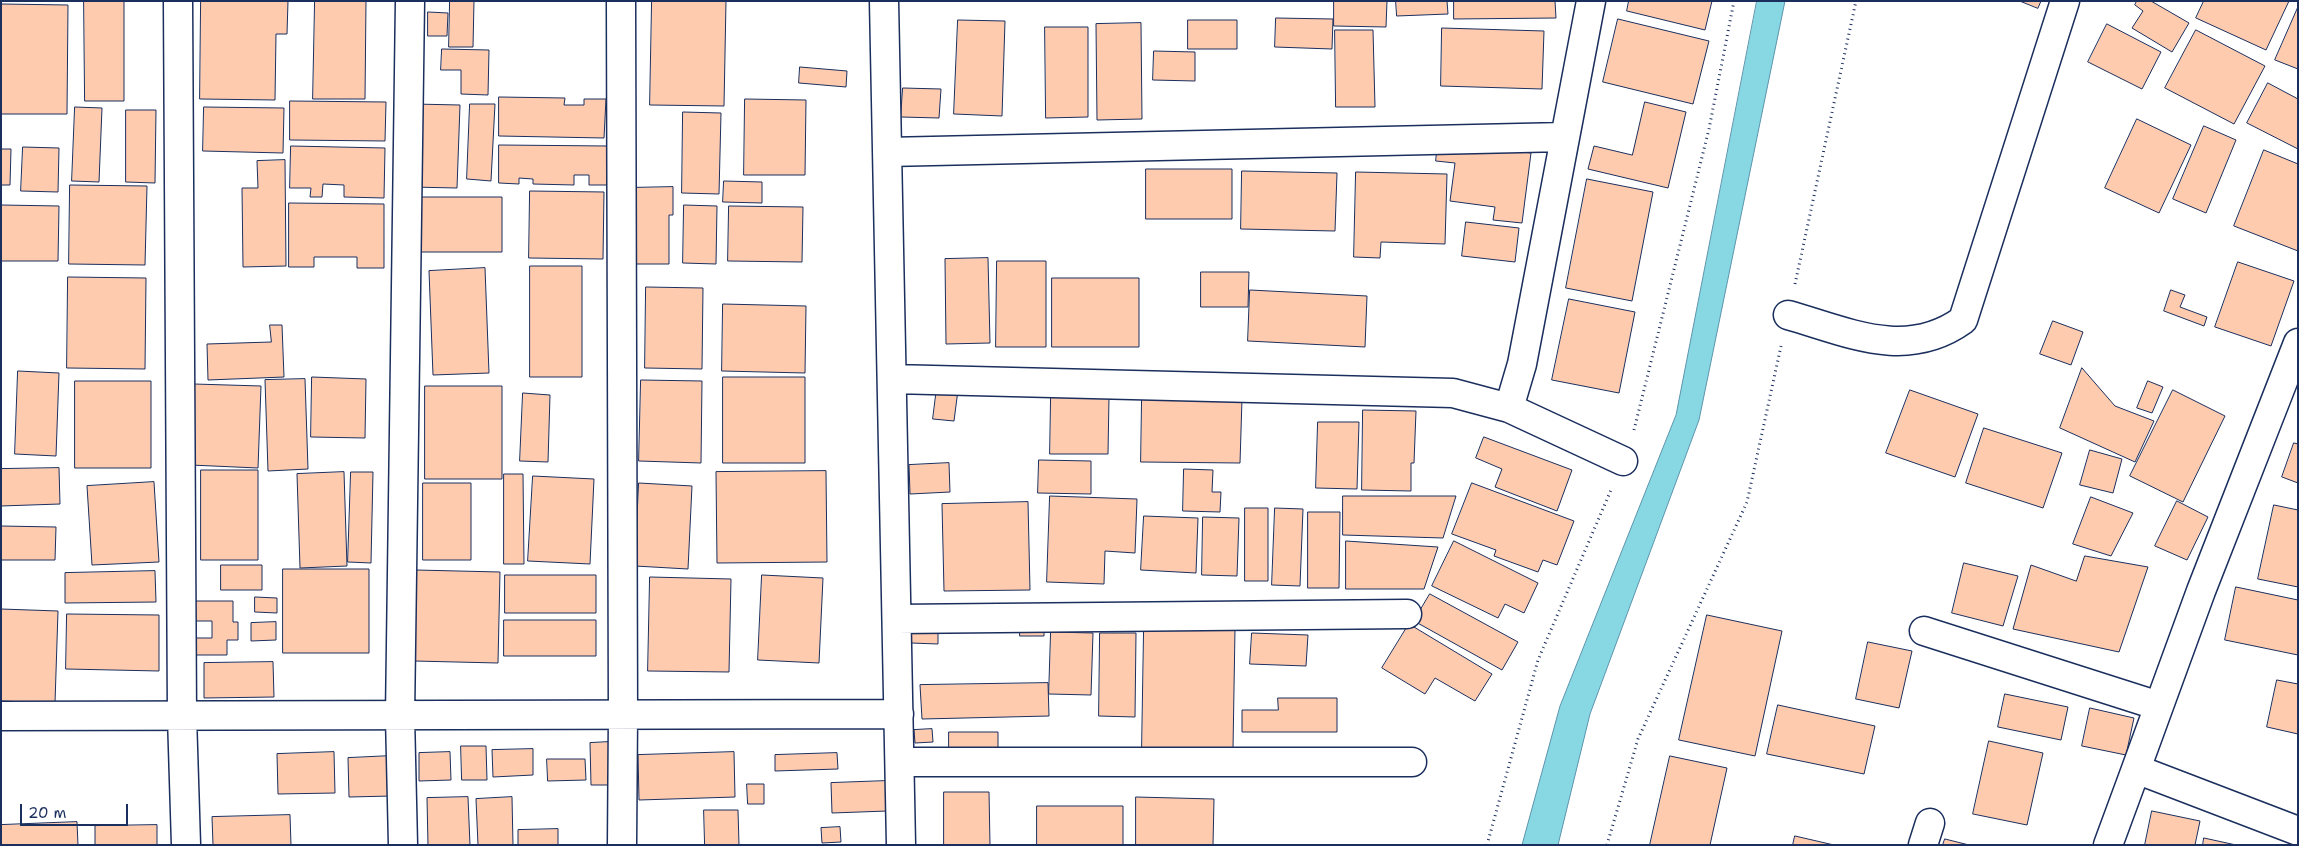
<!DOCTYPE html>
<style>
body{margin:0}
#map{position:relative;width:2299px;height:846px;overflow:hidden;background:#fff;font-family:"Shantell Sans",sans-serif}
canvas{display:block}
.frame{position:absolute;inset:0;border:2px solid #1b2f5e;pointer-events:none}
.scale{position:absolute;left:20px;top:804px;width:108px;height:22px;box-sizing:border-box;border:2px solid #1b2f5e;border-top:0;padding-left:6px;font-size:15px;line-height:18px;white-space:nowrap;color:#1b2f5e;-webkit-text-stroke:4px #fff;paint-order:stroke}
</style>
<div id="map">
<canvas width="2299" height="846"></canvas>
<div class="frame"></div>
<div class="scale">20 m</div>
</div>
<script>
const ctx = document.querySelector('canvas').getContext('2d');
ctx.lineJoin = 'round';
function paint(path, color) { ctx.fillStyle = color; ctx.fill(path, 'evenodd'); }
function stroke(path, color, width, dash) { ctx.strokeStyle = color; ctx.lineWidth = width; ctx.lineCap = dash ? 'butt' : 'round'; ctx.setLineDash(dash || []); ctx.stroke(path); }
const water = new Path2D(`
 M1757,1h28l-86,419 -109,294 -32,131h-36l38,-139 116,-291z`);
paint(water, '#87d8e2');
stroke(water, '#5c94ad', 1);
const building = new Path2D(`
 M84,1h40v100h-39z
 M201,1h87l-1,33h-11l-1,66 -75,-1z
 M315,1h51l-1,98h-52z
 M450,1h24l-1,46h-24z
 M652,1h74l-2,105 -74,-1z
 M1334,1h53l-1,26 -52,-1z
 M1396,1h51l1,13 -51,2z
 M1454,1h101l1,17 -102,1z
 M1629,1h83l-7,29 -78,-19z
 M2020,1h21l-3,7z
 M2137,1h14l38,22 -17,29 -40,-24 11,-17 -8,-6z
 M2204,1h85l-23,49 -70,-32z
 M1,4l67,1 -1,109h-66z
 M2298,7v62l-23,-9z
 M428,12l20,1 -1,23h-19z
 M1276,18l57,1 -1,30 -57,-2z
 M1618,19l91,22 -16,63 -90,-22z
 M958,20l47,1 -3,95 -48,-2z
 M1188,20h49v29h-49z
 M1141,23l1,96 -45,1 -1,-96z
 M2107,24l54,28 -19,37 -54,-27z
 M1045,27h43v90l-42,1z
 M1442,28l102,3 -2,58 -101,-3z
 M1335,30h38l2,77h-39z
 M2196,30l69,36 -31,58 -69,-36z
 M442,49l47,1 -1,45 -27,-1v-24h-20z
 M1154,51l41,1v29l-42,-1z
 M800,67l47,4 -1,16 -47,-4z
 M2268,83l30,16v50l-51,-26z
 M903,88l38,1 -2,29 -38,-1z
 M499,97l66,1 -1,7h20v-6h22l-2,39 -105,-2z
 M745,99l61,1 -1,75h-61z
 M290,101l96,1 -1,39 -95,-1z
 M1645,102l41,10 -18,76 -80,-19 6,-23 38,9z
 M413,104l47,1 -3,83 -47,-1z
 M470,104h25l-4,77 -24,-2z
 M75,107l27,1 -3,74 -27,-1z
 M204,107l80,1 -1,45 -80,-2z
 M126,110h30l-1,73 -29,-1z
 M683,112l38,1 -2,81 -37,-1z
 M2137,119l54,26 -32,68 -54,-25z
 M2204,126l32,14 -30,73 -33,-14z
 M1438,142l93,11 -9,70 -29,-3 2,-13 -45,-6 5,-38 -19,-2z
 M499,145l109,1 -1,39h-18v-10h-15v10l-41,-1v-5l-14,-1v6l-20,-1z
 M291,146l94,2 -1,50 -40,-1v-12l-21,-1 -1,13h-12l1,-9h-21z
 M23,147l36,1 -1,44 -37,-1z
 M1,149h10l-1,36h-9z
 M2264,150l34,14v87l-64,-25z
 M285,160l1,106 -43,1 -1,-79h16l-1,-27z
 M1146,169h86v50h-86z
 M1242,171l95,2 -2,58 -94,-2z
 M1356,172l91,2 -2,70 -64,-2 -1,16 -26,-1z
 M1587,179l66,13 -21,109 -66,-13z
 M724,181l38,1v21l-39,-1z
 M70,185l77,1 -2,79 -76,-1z
 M673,187v28h-4v49h-43l-1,-76z
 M530,191l74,1 -1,67 -74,-1z
 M413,197h89v55h-89z
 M289,203l95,1v64h-27v-11h-43v10h-25z
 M1,205l58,1 -1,55h-57z
 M684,205l33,1 -1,58 -33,-1z
 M729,206l74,1 -1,55 -74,-1z
 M1466,222l53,6 -4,34 -53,-6z
 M988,258l2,85 -44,1 -1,-85z
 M997,261h49v86h-50z
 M2238,262l56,19 -23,65 -56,-19z
 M530,266h52v111h-52z
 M485,268l4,105 -56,2 -4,-104z
 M1201,272h48l-1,35h-47z
 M68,277l78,1 -1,91 -78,-1z
 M1052,278h87v69h-87z
 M646,287l57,1 -1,81 -57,-1z
 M1250,290l117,6 -2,51 -117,-6z
 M2171,290l14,5 -5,12 27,10 -3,9 -40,-15z
 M1569,299l66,13 -16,81 -67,-13z
 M723,304l83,2 -1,67 -83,-2z
 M2053,321l30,11 -12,33 -31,-11z
 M270,325h12l2,52 -76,3 -1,-36 64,-2z
 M2082,368l33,38 39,15 -19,41 -75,-34z
 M18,371l41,2 -3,83 -41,-2z
 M312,377l54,2 -1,59 -54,-1z
 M723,377h82v86h-82z
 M305,379l3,90 -40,2 -3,-91z
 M641,380l61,1 -1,82 -62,-2z
 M75,381h76v87h-76z
 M2148,381l15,6 -11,26 -15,-5z
 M194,384l67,2 -3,82 -68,-3z
 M425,386h77v93h-77z
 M937,387l21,3 -4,31 -21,-2z
 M1910,390l68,24 -23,63 -69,-24z
 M2173,390l52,26 -42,86 -53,-26z
 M523,393l27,2 -2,67 -28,-1z
 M1051,397h58l-1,57h-58z
 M1142,397l100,2 -2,64 -99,-1z
 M1363,410l53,1 -2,52h-3v28l-49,-1z
 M1318,422h41l-2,67 -41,-1z
 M1984,428l78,25 -19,55 -77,-25z
 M1484,437l88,33 -15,41 -62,-24 7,-18 -26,-11z
 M2294,443l4,1v39l-16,-6z
 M2090,450l32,9 -9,34 -33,-8z
 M1039,460l52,1v33l-53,-1z
 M949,463l1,29 -40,2 -1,-29z
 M59,468l1,36 -59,2v-37z
 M1184,469l29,1 -1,22h9l-1,20 -37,-1z
 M201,470h57v90h-57z
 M826,471l1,91 -110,1 -1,-91z
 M344,472l3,94 -47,2 -3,-94z
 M351,472h22l-2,91 -23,-1z
 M504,474h19l1,90h-20z
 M533,476l61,3 -4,85 -62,-3z
 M154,482l5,80 -67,3 -5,-79z
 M423,483h48v77h-48z
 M639,483l53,3 -4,83 -53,-3z
 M1472,483l102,38 -17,44 -14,-5 -5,12 -44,-16 2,-6 -44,-16z
 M1050,496l87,3 -2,54 -30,-2 -1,33 -57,-2z
 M1343,496h113l-13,42 -100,-3z
 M2091,497l42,16 -22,43 -38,-12z
 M2177,501l31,16 -21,43 -32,-14z
 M1028,502l2,88 -86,1 -2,-87z
 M2274,505l24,5v77l-40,-8z
 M1245,508h23v73h-23z
 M1275,508l28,1 -3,77 -28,-1z
 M1308,512h32l-1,76h-31z
 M1144,516l54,2 -2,55 -55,-3z
 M1203,517l36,1 -2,58 -35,-1z
 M1,526l55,1 -1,33h-54z
 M1346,541l92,6 -14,42h-78z
 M1454,541l84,42 -14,30 -19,-9 -7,14 -66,-32z
 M2085,556l63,11 -29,85 -106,-23 18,-64 45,16z
 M1964,563l54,13 -15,50 -51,-13z
 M221,565h41v25h-41z
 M283,569h86v84h-86z
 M416,570l84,2 -2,91 -84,-2z
 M155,571l1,31 -91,1v-30z
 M505,575h91v38h-91z
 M762,575l61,3 -4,85 -61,-3z
 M650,577l81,2 -2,93 -81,-1z
 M2236,587l62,13v55l-73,-15z
 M1430,594l88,48 -16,28 -88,-49z
 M255,597l22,1v15l-22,-1z
 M186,601h47v21h5v18h-11v15h-41v-17h26v-17h-26z
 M1,609l57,2 -3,92 -54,-2z
 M67,614l92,1v56l-93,-2z
 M1707,615l75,16 -27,125 -76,-16z
 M504,620h92v36h-92z
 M276,622v18l-25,1v-18z
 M1020,622h24v14h-24z
 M912,624l26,2v18l-27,-1z
 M1409,624l83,50 -17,27 -40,-23 -10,16 -43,-26z
 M1144,628l91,1 -2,120 -91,-1z
 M1051,632l42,1 -2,62 -42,-1z
 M1100,633h36l-1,84 -36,-1z
 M1252,633l56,2 -2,31 -56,-2z
 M1868,642l44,9 -13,57 -43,-9z
 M273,662l1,35 -70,1v-35z
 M2277,680l21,4v50l-31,-7z
 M1048,683l1,33 -127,3 -2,-34z
 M2005,694l63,13 -7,33 -63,-13z
 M1278,698h59v34h-95v-22h36z
 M1778,705l97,21 -11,48 -97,-20z
 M2090,708l44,10 -8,37 -44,-9z
 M932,729l1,13 -18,1 -1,-13z
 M949,732h49v16h-49z
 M1989,741l54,12 -16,72 -54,-11z
 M609,742l1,43h-19l-1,-42z
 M461,746h25l1,34h-25z
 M533,749v26l-40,2 -1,-27z
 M334,752l1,41 -57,1 -1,-40z
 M450,752l1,28 -32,1v-28z
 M734,752l1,45 -96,3 -1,-45z
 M837,753l1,16 -63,2v-16z
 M391,756l1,40 -43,1 -1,-39z
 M1670,756l57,12 -17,77h-60z
 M547,759h38l1,21 -38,1z
 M886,781l1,30 -55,2 -1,-30z
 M747,784h17v20h-16z
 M944,792h45l1,53h-46z
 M468,797l2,48h-42l-1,-47z
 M512,797l1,48h-35l-2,-46z
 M1136,797l78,2 -1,46h-77z
 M1037,806h86v39h-86z
 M704,810h34l1,35h-34z
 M2152,811l48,10 -5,24h-50z
 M290,815l1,30h-78l-1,-28z
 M77,822l1,23h-77v-20z
 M157,825v20h-62v-19z
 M840,827l1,15 -19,1 -1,-15z
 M558,829v16h-40v-15z
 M1795,836l39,9h-41z
 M2204,838l32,7h-33z
 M1945,839l24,6h-26z`);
paint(building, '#ffcbaf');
stroke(building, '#1b2f5e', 1);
const minor = new Path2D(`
 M178,1l4,715 4,129
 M621,1l2,714 -1,130
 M884,1l17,844
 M887,152l678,-15
 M1788,315c60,17 118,46 175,5l102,-319
 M2298,343l-97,248 -65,178 162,62
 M892,379l561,14 56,15 13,-44 69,-363
 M1509,408l114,53
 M897,619l510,-5
 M1924,631l235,75
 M1,716l898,-2
 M900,762h512
 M403,845l-3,-129 10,-715
 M1923,845l7,-22
 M2108,845l28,-76`);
stroke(minor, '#1b2f5e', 31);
stroke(new Path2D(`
 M1795,284l61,-283
 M1634,430l75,-301 25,-128
 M1487,845l51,-185 73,-170
 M1607,845l31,-106 109,-237 34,-156`), '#1b2f5e', 3, [1, 4]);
stroke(minor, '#fff', 28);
</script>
